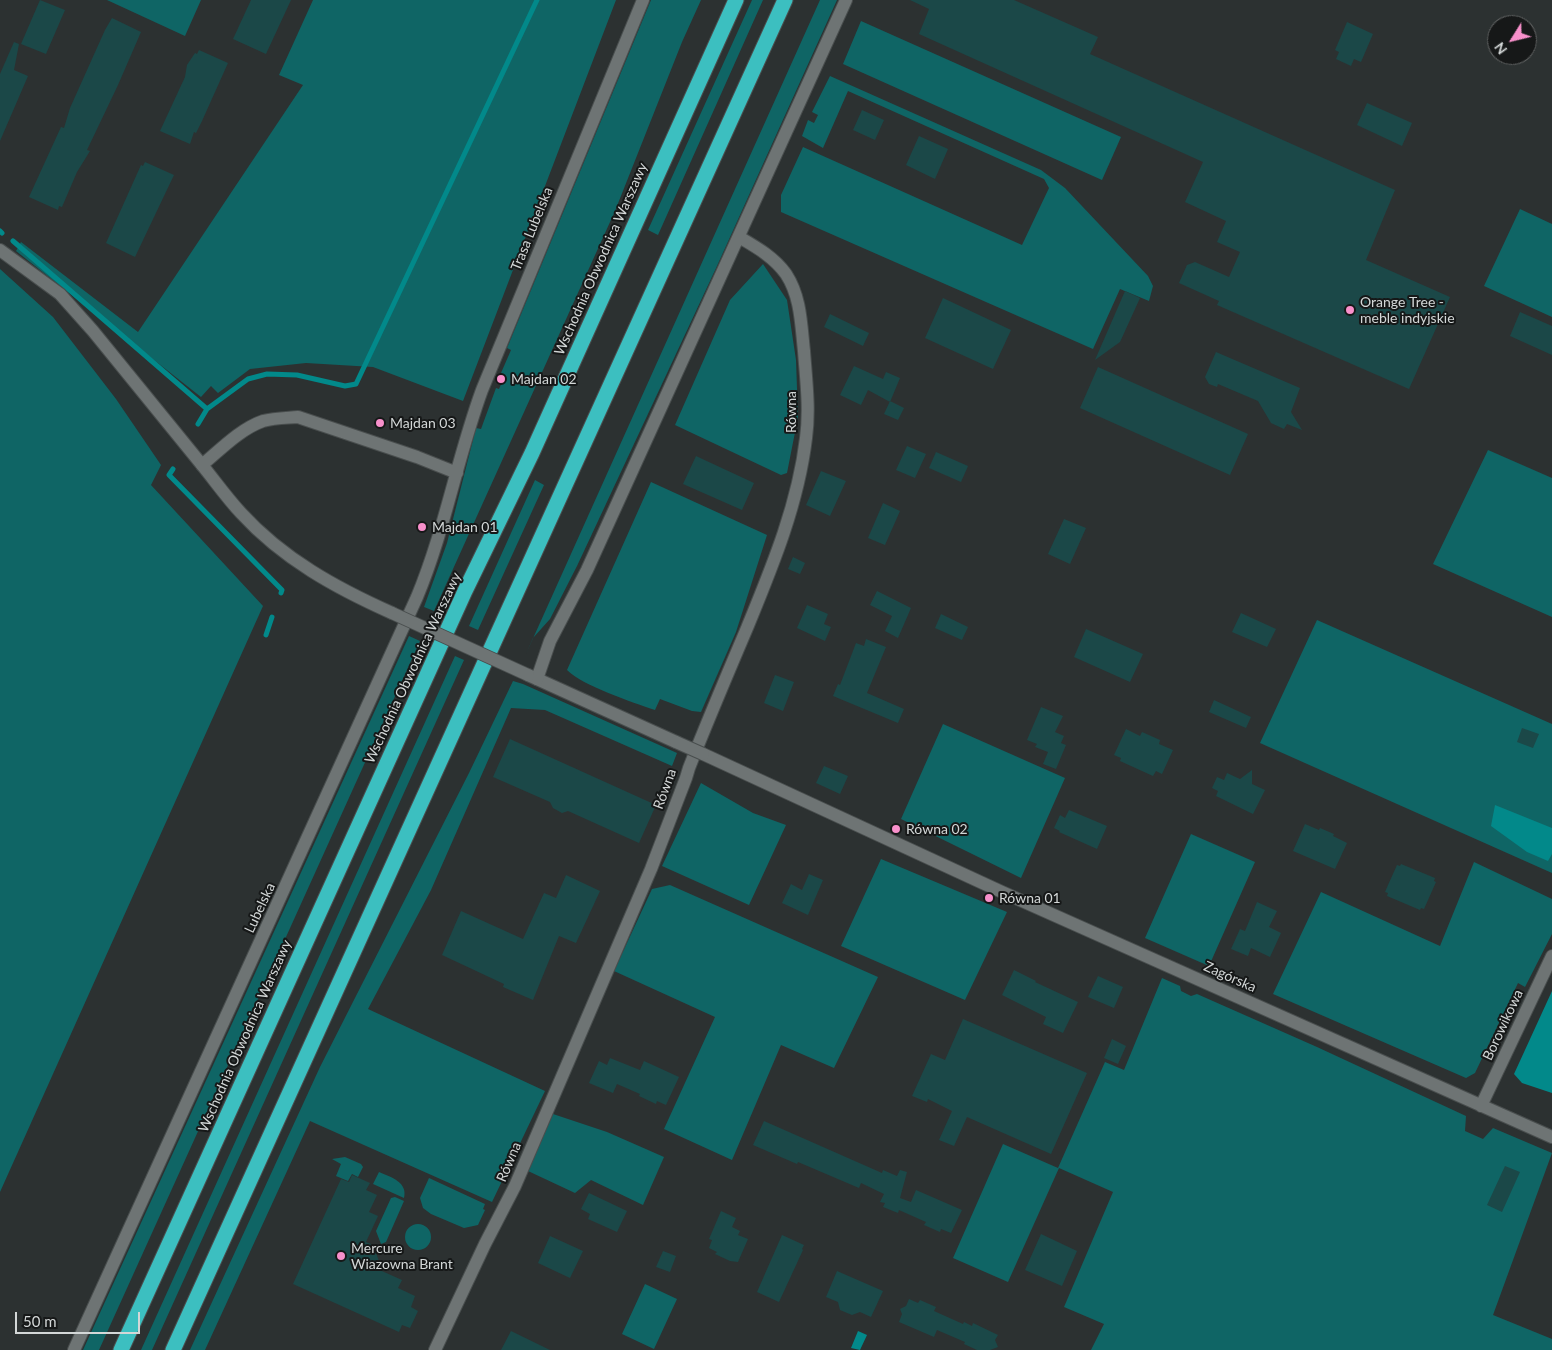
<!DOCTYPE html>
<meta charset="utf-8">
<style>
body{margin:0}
#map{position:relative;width:1552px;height:1350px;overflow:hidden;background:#2c3131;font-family:Lato,sans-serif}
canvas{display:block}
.north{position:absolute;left:1487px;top:15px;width:50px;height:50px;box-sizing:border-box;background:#161818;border:1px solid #626464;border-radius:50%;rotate:234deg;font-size:14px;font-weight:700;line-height:20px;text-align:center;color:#d3d7d7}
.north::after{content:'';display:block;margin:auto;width:18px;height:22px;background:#f890cb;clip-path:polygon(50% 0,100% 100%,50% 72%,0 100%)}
.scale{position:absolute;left:15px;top:1312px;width:125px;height:22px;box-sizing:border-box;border:2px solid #d3d7d7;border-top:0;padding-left:6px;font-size:15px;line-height:18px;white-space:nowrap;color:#d3d7d7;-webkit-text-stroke:4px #161818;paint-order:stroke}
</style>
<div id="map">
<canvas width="1552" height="1350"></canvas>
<div class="north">N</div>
<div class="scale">50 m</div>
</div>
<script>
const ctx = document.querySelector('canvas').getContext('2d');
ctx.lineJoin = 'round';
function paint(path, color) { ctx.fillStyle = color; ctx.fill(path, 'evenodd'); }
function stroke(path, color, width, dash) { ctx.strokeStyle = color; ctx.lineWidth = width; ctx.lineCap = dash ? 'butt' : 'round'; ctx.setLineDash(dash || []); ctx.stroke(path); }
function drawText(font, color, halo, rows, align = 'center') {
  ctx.font = font + ' Lato,sans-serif'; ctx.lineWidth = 4; ctx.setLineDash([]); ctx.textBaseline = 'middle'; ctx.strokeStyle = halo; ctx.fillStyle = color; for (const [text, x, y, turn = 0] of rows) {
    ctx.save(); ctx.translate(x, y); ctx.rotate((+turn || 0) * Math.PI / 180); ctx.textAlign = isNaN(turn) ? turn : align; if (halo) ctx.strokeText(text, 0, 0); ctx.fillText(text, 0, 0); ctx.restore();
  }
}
paint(new Path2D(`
 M107,0h94l-16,36z
 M313,0h303l-153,401 -90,-34 -67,-4 -56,6 -32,24 -7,-7 -10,11 -185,-146 5,-9 117,90 165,-247 -24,-10z
 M651,0h50l-19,42 -67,169 -181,400 -10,-4 23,-64 29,-115 5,1 15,-41 3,1 6,-14 -4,-2 10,-23 -4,-2z
 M752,0h11l-105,235 -10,-5z
 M820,0h17l-120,266 -140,300 -27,53 -17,19 -7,16z
 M861,21l260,116 -19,43 -259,-116z
 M830,76l211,94 24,18 83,88 5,10 -4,15 -29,-12 -27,60 -312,-137v-17l22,-48 219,98 27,-57 -5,-9 -196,-88 -25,57 -21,-12 6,-16 6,3 4,-8 -6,-3z
 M1520,209l32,15v93l-68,-31z
 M763,264l24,36 9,60 2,57 -11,56 -6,2 -106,-50 55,-125z
 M0,269l53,48 63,82 45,66 -10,20 112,121 -263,586z
 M1488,450l64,28v139l-119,-53z
 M535,480l9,5 -66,145 -9,-4z
 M651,482l116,53 -31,97 -35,80 -9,-1 -32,-12 -5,11c-23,-8 -72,-24 -88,-40z
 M1317,620l235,104v149l-292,-130z
 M409,636l11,5 -321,709h-16z
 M455,656l9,4 -312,690h-11z
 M513,681l10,3 154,69 -5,13 -127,-56 -34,-2 -80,182 -63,119 177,82 -53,111 -182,-81 -105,229h-15l130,-283 149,-294z
 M943,724l122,54 -44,100 -120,-59z
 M701,783l52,30 33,12 -37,80 -87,-39z
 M1191,834l64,28 -46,104 -64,-28z
 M881,859l126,53 -42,88 -124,-54z
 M1474,862l78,37v35l-27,53 -7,-4 -43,90 -9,5 -193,-84 48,-102 119,54z
 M670,885l208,92 -44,91 -53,-23 -49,115 -68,-31 51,-112 -101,-46 38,-82z
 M1162,978l18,8 1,5 10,5 6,-2 120,53 149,69 -1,15 18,8 10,-11 59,25 -59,162 59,24v11h-461l13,-26 -40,-17 49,-115 -54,-24 -51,114 -55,-24 50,-114 55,24 47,-106 19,8z
 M553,1114l54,18 57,25 -21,48 -52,-25 -16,13 -47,-22z
 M345,1157l16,7 2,3 -5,10 -6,-3 -4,7 -12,-5 5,-12 -9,-5z
 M379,1172c12,5 29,10 25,26l-31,-14z
 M429,1178l56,26 -2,5 2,1 -7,15 -14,3 -33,-14 -8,-6 -3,-10z
 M395,1197l9,4 -18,41 -5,2 -5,-13 15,-33z
 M405 1237a13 13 0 1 1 26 0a13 13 0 1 1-26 0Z
 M645,1284l32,15 -23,50 -32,-15z`), '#0f6565');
paint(new Path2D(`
 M1495,805l57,23v26l-4,7 -21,-9 -36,-26z
 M1552,991v102l-30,-10 -8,-9z
 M858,1331l9,4 -7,15 -9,-2z`), '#02898a');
stroke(new Path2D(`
 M0,231l2,2
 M13,241l194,168 -9,15
 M207,409l41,-30 19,-5 30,1 48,11 11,-2 181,-384
 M173,469l-4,6 113,115 -1,3
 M266,635l6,-18`), '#02898a', 5);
paint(new Path2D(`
 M40,0l25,10 -19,44 -25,-10z
 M251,0h40l-25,54 -33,-15z
 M910,0h104l84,37 -8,17 305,136 -29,70 84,37 -41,92 -192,-84 2,-4 -40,-18 8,-18 8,-3 34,15 11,-25 -23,-10 9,-21 -41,-19 18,-40 -284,-128 10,-25z
 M112,18l29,14 -23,53 -31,65 3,1 -13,21 -15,35 -3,-1 -1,4 -29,-13 32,-70 3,1 6,-20 35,-78z
 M1347,22l26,12 -12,28 -7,-3 -3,7 -15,-7 3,-7 -4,-2z
 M14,42l5,2 -5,26 14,6 -28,65v-67z
 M199,50l29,13 -26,58 -6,12 -2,-1 -4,12 -30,-13 25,-54 2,-12 8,-12 2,1z
 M1367,103l45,20 -10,23 -45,-21z
 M862,110l22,10 -9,20 -22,-10z
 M919,136l29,13 -13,30 -29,-14z
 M145,162l29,13 -39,82 -29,-14 35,-78 2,1z
 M1125,291l15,7 -20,44 -25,18z
 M943,298l68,32 -18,39 -68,-31z
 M1520,312l32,14v29l-42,-19z
 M830,314l39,19 -6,13 -39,-19z
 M1216,352l84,36 -9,24 11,18 -15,-6 -3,5 -13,-6 -13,-22 -40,-17 -1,3 -8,-3 -4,-7z
 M854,366l29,13 3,-7 14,6 -10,24 -22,-12 -7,15 -21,-10z
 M1098,367l150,67 -18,41 -150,-67z
 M890,401l14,7 -6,12 -14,-6z
 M907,446l19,8 -11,24 -19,-8z
 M936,452l32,14 -7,16 -32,-14z
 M696,456l58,27 -12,27 -59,-26z
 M821,471l25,10 -16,35 -24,-11z
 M883,503l17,8 -15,34 -17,-7z
 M1064,519l22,9 -16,36 -22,-10z
 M793,557l12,6 -5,11 -12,-5z
 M877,591l34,17 -13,30 -13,-7 7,-15 -22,-11z
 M807,605l21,9 -4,10 7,3 -6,14 -28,-13z
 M1241,613l35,16 -9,18 -35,-15z
 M941,614l27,13 -6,13 -27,-12z
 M1086,629l57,25 -13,28 -56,-25z
 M866,639l20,8 -19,46 37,16 -6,14 -65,-27 5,-12 2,1 16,-42 8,3z
 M775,675l19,7 -11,29 -19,-8z
 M1214,700l37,17 -5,11 -37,-16z
 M1041,707l22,9 -8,16 9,4 -3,7 5,2 -10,24 -13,-5 5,-12 -13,-5 2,-3 -10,-4z
 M1522,728l17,6 -6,14 -16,-6z
 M1126,729l14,7 2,-4 18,8 -1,4 14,6 -11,24 -6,-3 -3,5 -33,-15 1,-3 -7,-3z
 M510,739l146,66 -17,38 -71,-32 -6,2 -9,-5 -3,-6 -57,-25z
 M824,766l24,10 -8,18 -24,-11z
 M1252,770v14l13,6 -12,24 -37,-18 2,-5 -6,-3 5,-11 7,3 3,-7 13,6z
 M1069,810l38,16 -10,23 -38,-17 1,-1 -6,-3 6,-13 5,3z
 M1305,824l14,6 1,-2 14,6 -1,2 14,7 -12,26 -42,-18z
 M1401,864l34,14 -1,3 2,1 -12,27 -3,-1 -1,2 -33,-14 1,-3 -3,-1 3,-7 9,-20 3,1z
 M809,874l14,6 -15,35 -26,-12 9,-19 11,6z
 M566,875l34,16 -24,52 -17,-7 -26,64 -30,-13 1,-3 -62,-29 19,-44 62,28 21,-46 12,5z
 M1257,902l20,9 -8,16 12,6 -11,24 -19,-9 -3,8 -17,-7 9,-20 5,2z
 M1014,970l22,11 -1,1 43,20 -15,31 -20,-9 3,-7 -44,-22z
 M1098,976l25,11 -9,21 -26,-11z
 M963,1019l124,54 -36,81 -84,-37 -13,29 -15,-6 13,-29 -24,-12 -1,3 -15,-6 19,-42 14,6z
 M1112,1039l14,7 -8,18 -14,-6z
 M610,1058l30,12 4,-9 35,16 -13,28 -9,-4 -1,3 -17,-8 1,-2 -23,-10 -4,9 -24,-10 10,-22 8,4z
 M764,1121l118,52 1,-3 14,6 3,-6 7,2 -7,26 11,4 5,-12 46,20 -11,23 -10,-4 -1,3 -16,-7 2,-3 -27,-12 -1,3 -15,-6 2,-4 -5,-1 4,-8 -23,-11 -2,5 -61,-26 -1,2 -44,-19z
 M1505,1166l15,6 -18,40 -15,-7z
 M352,1175l18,8 -4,7 11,5 -8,17 9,4 -12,26 7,3 6,16 -4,7 27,12 -4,8 17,8 -4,11 7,4 -8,17 -8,-3 -3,7 -106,-48 48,-105 8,3z
 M589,1193l38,18 -10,21 -29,-13 2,-5 -9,-5z
 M721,1211l15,7 -4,9 8,4 -2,4 10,4 -10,23 -8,-1 -15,-7 2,-2 -8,-4 3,-8 -3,-1z
 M1041,1234l36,17 -15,35 -37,-16z
 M782,1235l22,10 -2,4 1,1 -24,52 -22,-10z
 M550,1236l33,15 -13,27 -32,-15z
 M663,1251l13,5 -6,16 -14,-5z
 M837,1271l46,20 -12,26 -11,-5 -8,3 -12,-5 -2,-8 -12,-5z
 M909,1299l9,4 2,-3 16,7 -2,4 29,13 1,-2 8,4 1,-3 25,12 -3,5 3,7 -8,3h-13l-13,-6 1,-2 -28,-12 -3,7 -35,-15 3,-8 -2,-5 6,-3z
 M511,1331l39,19h-49z`), '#1b4848');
const minor = new Path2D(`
 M0,250l60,44 33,37 109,134
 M537,679l139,63
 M703,754l299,138 550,245
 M1481,1106l71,-150`);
const tertiary = new Path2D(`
 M392,613c-56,-25 -109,-54 -151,-100 -14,-15 -26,-32 -39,-48 18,-15 38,-36 61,-44 11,-3 23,-3 35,-4l119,40 40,16
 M528,675l9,4 13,-38 37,-71 259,-570
 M74,1350l343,-753c28,-67 40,-139 65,-207l161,-390
 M435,1350l50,-106 30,-58 136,-317 35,-91 3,-10c18,-46 38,-93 58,-140 25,-61 51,-123 59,-190 4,-29 0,-59 -2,-87 -3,-27 -3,-54 -18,-77 -12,-17 -30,-27 -47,-37`);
const motorway = new Path2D(`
 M121,1350l344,-759 67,-138 204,-453
 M173,1350l612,-1350`);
stroke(minor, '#494e4e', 14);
stroke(tertiary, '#494e4e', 14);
stroke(motorway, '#494e4e', 17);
stroke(minor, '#6e7474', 12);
stroke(tertiary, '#6e7474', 12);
stroke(motorway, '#3cbfc0', 15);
const minorBridge = new Path2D(`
 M676,742l27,12`);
const tertiaryBridge = new Path2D(`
 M392,613l136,62`);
stroke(minorBridge, '#494e4e', 14, []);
stroke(tertiaryBridge, '#494e4e', 14, []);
stroke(minorBridge, '#6e7474', 12);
stroke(tertiaryBridge, '#6e7474', 12);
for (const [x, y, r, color] of [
 [1350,310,5,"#f890cb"],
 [501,379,5,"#f890cb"],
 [380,423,5,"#f890cb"],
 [422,527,5,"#f890cb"],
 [896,829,5,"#f890cb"],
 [989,898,5,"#f890cb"],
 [341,1256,5,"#f890cb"]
]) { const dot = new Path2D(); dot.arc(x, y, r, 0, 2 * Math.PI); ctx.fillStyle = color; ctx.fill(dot); stroke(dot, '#161818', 2); }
drawText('14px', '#d3d7d7', '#161818', [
 ["Trasa Lubelska",532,229,-68],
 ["Wschodnia Obwodnica Warszawy",601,259,-66],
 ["Równa",791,412,-90],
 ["Wschodnia Obwodnica Warszawy",413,668,-65],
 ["Równa",665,789,-70],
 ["Lubelska",260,908,-65],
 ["Zagórska",1230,977,24],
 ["Borowikowa",1503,1025,-65],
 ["Wschodnia Obwodnica Warszawy",245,1036,-66],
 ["Równa",509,1162,-67]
]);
drawText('14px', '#d3d7d7', '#161818', [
 ["Orange Tree -",1360,302],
 ["meble indyjskie",1360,318],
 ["Majdan 02",511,379],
 ["Majdan 03",390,423],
 ["Majdan 01",432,527],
 ["Równa 02",906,829],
 ["Równa 01",999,898],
 ["Mercure",351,1248],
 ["Wiazowna Brant",351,1264]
], 'left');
</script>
